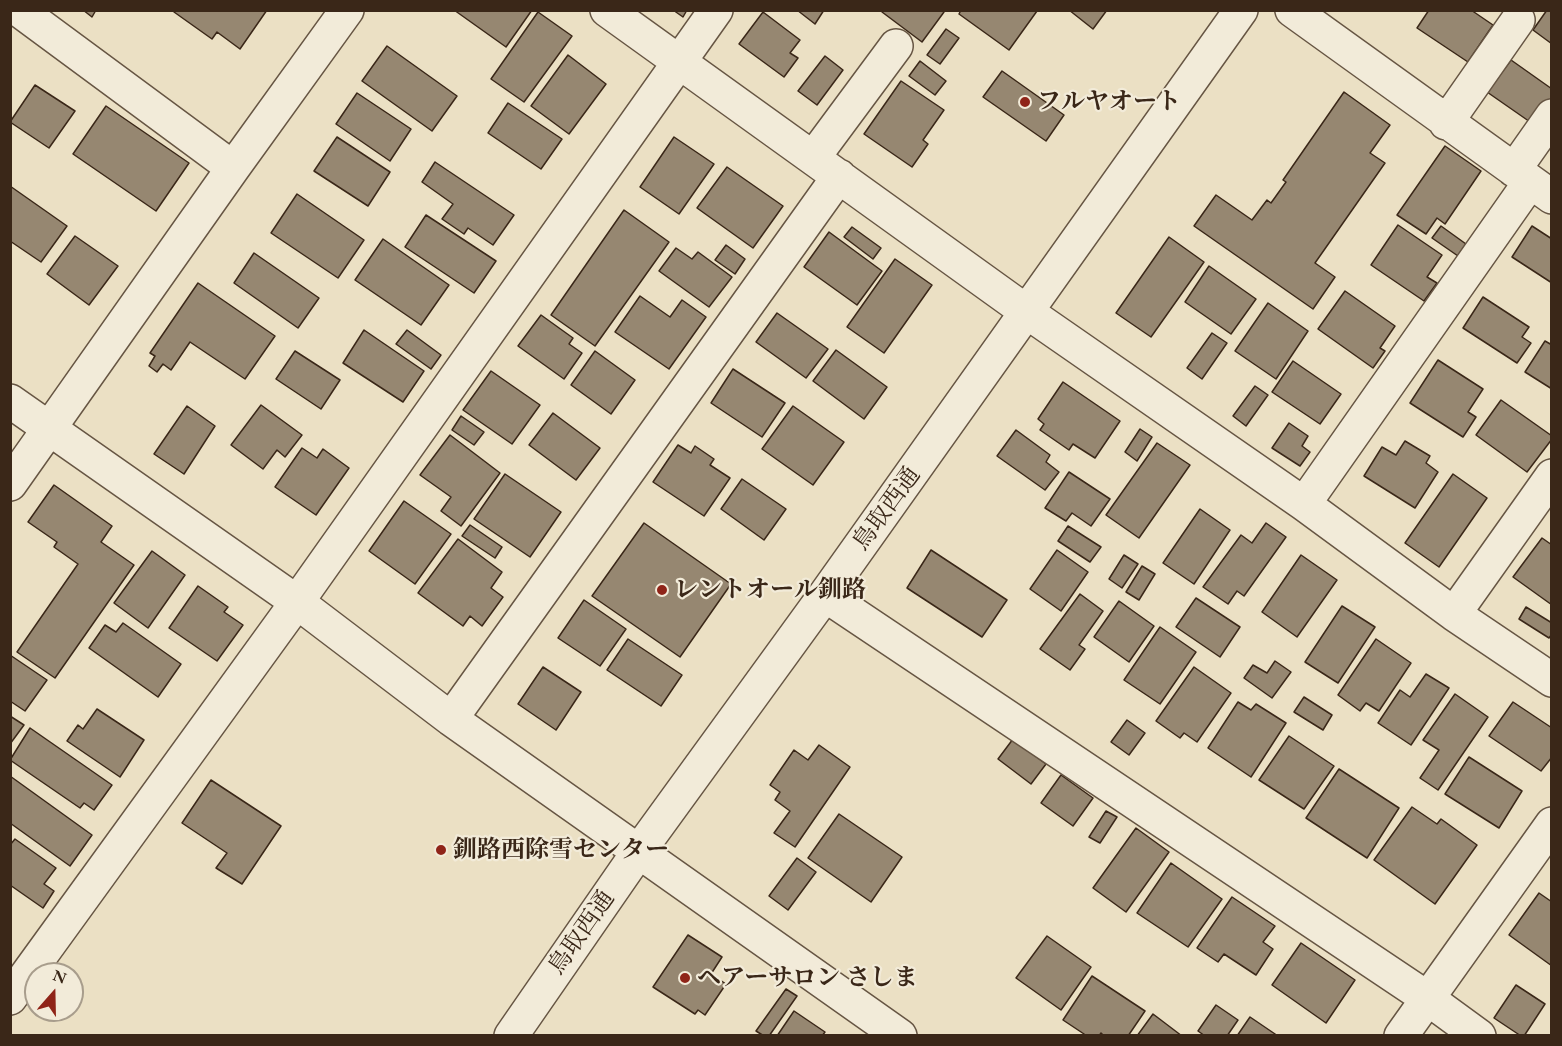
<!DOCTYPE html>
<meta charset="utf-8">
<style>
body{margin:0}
#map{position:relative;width:1562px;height:1046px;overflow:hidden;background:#ebe0c4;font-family:"EB Garamond",serif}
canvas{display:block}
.frame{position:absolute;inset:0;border:12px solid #3a2718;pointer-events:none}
.north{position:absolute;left:24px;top:962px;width:60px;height:60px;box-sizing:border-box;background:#f2ebd9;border:2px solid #a89d8c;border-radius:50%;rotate:20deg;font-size:16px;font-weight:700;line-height:24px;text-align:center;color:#3a2718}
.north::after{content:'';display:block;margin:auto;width:21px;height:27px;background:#8f2418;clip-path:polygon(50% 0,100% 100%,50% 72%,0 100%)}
</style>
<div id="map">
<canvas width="1562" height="1046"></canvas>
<div class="frame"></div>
<div class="north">N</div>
</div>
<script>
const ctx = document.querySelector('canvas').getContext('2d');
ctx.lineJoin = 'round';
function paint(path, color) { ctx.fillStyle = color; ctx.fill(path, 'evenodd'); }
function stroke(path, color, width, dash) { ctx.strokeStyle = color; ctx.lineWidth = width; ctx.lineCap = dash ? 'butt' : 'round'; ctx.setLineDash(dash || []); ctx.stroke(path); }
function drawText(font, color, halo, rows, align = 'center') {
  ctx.font = font + ' "EB Garamond","Noto Serif JP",serif'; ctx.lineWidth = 4.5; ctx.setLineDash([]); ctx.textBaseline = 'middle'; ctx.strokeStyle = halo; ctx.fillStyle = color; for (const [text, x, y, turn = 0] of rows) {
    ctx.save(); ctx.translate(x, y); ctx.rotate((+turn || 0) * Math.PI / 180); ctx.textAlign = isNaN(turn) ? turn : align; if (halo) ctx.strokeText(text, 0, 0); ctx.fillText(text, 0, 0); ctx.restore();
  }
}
const building = new Path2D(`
 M83,10h13l-4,7z
 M175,10h92l-27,39 -23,-17 -5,7 -38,-27z
 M454,10h78l-26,37z
 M673,10h14l-4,7z
 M797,10h27l-9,14z
 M884,10h58l2,2 -22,30 -40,-30z
 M961,10h75l1,1 -28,39 -50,-36z
 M1069,10h38l-14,19z
 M1429,10h42l22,15 -25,37 -51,-34z
 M1547,10h5v34l-19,-14z
 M538,12l34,24 -48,66 -33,-23z
 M763,12l37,28 -10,13 8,5 -14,19 -45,-33z
 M946,29l13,9 -19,26 -13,-9z
 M387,46l70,50 -25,35 -70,-50z
 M568,55l38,29 -37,50 -38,-28z
 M825,56l18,14 -26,35 -19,-14z
 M1511,60l41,29v11l-19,24 -46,-32z
 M920,61l26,20 -11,14 -26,-19z
 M1002,71l62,44 -18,26 -63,-44z
 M901,81l43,29 -21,30 5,4 -16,23 -48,-33z
 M35,85l40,26 -26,37 -39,-26z
 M1344,92l46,33 -20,28 15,10 -70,100 20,14 -22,32 -119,-83 22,-31 36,25 15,-20 4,3 15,-21 -3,-2z
 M357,93l54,36 -21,32 -54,-37z
 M508,103l54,36 -21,30 -53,-36z
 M106,106l83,57 -33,48 -83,-57z
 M337,137l53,35 -22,34 -54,-35z
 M674,137l40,27 -35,50 -39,-27z
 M1445,146l36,25 -36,53 -8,-6 -11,16 -29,-19z
 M435,162l79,53 -21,30 -25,-17 -4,6 -22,-15 11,-15 -31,-22z
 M727,167l56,39 -30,42 -56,-40z
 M10,186l57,40 -26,36 -31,-21z
 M297,194l67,46 -26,38 -67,-45z
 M624,210l45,32 -74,104 -44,-31z
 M426,215l70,46 -22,32 -69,-46z
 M1398,225l44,30 -15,22 10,6 -13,18 -53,-36z
 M1441,226l25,18 -8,12 -26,-18z
 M1532,226l20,13v44l-40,-26z
 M852,227l29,21 -8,11 -29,-22z
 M829,232l53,39 -25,34 -53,-38z
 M75,236l43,30 -29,39 -42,-31z
 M1169,237l35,25 -53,75 -35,-24z
 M383,239l66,46 -28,40 -66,-45z
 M726,245l19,14 -10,15 -20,-14z
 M676,248l16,11 6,-7 34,25 -23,30 -50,-36z
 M254,253l65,45 -21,30 -64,-45z
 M895,259l37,26 -48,68 -37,-26z
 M1209,266l47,33 -25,35 -46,-32z
 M198,283l77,53 -30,43 -55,-37 -19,28 -8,-6 -6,8 -8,-6 6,-10 -5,-3z
 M1345,291l50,35 -15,22 5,3 -12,17 -55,-39z
 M640,296l30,21 12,-17 24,17 -37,52 -54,-37z
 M1483,297l46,30 -7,10 9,6 -14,20 -54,-35z
 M1268,303l40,28 -32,48 -41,-28z
 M777,313l51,36 -22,29 -50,-36z
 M541,315l32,23 -4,6 13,9 -18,26 -46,-33z
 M364,330l60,41 -21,31 -60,-39z
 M407,330l34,25 -10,14 -35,-25z
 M1212,333l15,10 -25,36 -15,-11z
 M1545,341l7,4v44l-27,-17z
 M836,350l51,37 -23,32 -51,-38z
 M295,351l45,29 -19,29 -45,-30z
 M595,351l40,29 -24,34 -40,-29z
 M1438,360l45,29 -15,23 8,5 -13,20 -53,-34z
 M1293,361l48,33 -21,30 -48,-32z
 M733,369l52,34 -23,34 -51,-34z
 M491,371l49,34 -28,39 -49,-34z
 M1063,382l57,39 -25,37 -22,-14 -4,6 -29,-20 4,-6 -6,-5z
 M1255,386l13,9 -22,31 -13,-10z
 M1501,400l51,36v3l-25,33 -51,-37z
 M261,405l41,30 -17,22 -8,-7 -14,19 -32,-24z
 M187,406l28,20 -31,48 -30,-20z
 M793,406l51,36 -31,43 -51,-36z
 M553,413l47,35 -24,32 -47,-35z
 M461,416l23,16 -10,13 -22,-15z
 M1289,423l19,13 -6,10 8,6 -10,14 -28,-18z
 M1140,429l12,8 -15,24 -12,-9z
 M1016,430l34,25 -4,7 13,10 -14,18 -48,-34z
 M450,435l50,38 -39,53 -20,-15 10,-14 -31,-22z
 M1405,441l25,15 -4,7 12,9 -23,36 -51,-32 18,-29 14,8z
 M1157,443l33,22 -51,73 -33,-23z
 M678,445l13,8 4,-7 19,13 -4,6 20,13 -26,38 -51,-34z
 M302,448l15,10 6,-9 26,19 -33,47 -41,-28z
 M1069,472l41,27 -19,27 -19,-13 -6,8 -21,-13z
 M505,474l56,38 -31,45 -56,-38z
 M1453,474l34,24 -48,69 -34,-24z
 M742,479l44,30 -22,31 -43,-31z
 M54,485l58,41 -11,16 33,23 -79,113 -38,-26 61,-88 -24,-17 3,-5 -29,-20z
 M404,501l47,33 -36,50 -46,-33z
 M1200,509l30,21 -36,54 -31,-21z
 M644,523l87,61 -51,73 -88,-61z
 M1266,523l20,14 -42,59 -7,-5 -9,13 -25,-17 38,-52 11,8z
 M470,525l32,22 -7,11 -33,-22z
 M1068,526l33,21 -11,15 -32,-21z
 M1542,538l10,7v60l-39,-28z
 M458,539l44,33 -11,16 12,9 -21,29 -12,-10 -7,10 -45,-33z
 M931,550l76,50 -25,37 -75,-49z
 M1057,550l31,22 -27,39 -31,-22z
 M152,551l33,24 -37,53 -34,-25z
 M1124,555l14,9 -16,24 -13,-9z
 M1301,555l36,25 -40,57 -35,-25z
 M1142,566l13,8 -16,26 -13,-8z
 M198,586l30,21 -4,5 19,13 -26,36 -48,-33z
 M1080,594l23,17 -24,34 6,4 -15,21 -30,-21z
 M1196,598l44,29 -20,30 -44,-30z
 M584,600l42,29 -26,37 -42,-28z
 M1119,601l35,25 -25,36 -35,-25z
 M1342,606l33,21 -37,56 -33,-21z
 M1526,607l26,16v11l-3,4 -30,-19z
 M123,623l58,41 -23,33 -69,-49 16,-23 11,7z
 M1160,627l36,25 -36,52 -36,-24z
 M628,639l54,36 -21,31 -54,-36z
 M1376,639l35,24 -32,48 -13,-8 -6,8 -22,-16z
 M10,655l37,25 -22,31 -15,-10z
 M1275,661l16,11 -19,26 -28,-20 9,-13 14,8z
 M543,667l38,25 -25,38 -38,-26z
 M1194,667l37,26 -34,49 -13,-9 -4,5 -24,-17z
 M1426,674l23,14 -38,57 -33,-22 22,-33 10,7z
 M1455,694l33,23 -50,73 -18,-12 19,-28 -16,-10z
 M1304,697l28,18 -9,15 -29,-18z
 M1238,702l13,8 5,-6 30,19 -35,54 -43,-29z
 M1513,702l39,26v29l-11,14 -52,-35z
 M97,709l47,31 -24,37 -53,-36 11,-16 5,4z
 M10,716l14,9 -14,19z
 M1127,720l18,13 -16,22 -18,-13z
 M30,728l82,57 -18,25 -10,-7 -4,5 -70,-48z
 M1289,736l45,30 -30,43 -45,-29z
 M1013,739l33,25 -15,20 -33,-25z
 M819,745l31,22 -55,80 -21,-14 16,-22 -15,-11 5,-8 -10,-7 24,-35 14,10z
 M1469,757l53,34 -23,37 -54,-34z
 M1339,769l60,39 -32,50 -61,-40z
 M1061,775l32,23 -20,28 -32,-23z
 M10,776l82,59 -22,31 -60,-43z
 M211,780l70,46 -39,58 -26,-16 11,-15 -45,-30z
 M1412,807l25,17 4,-5 36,26 -42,59 -61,-44z
 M1106,811l11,6 -17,26 -11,-6z
 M839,814l63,43 -31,45 -63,-44z
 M1136,828l33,24 -43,60 -33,-24z
 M15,839l41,29 -12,16 10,7 -11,17 -33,-23v-40z
 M797,858l19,14 -28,38 -19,-14z
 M1171,863l51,36 -34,48 -51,-34z
 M1539,893l13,9v64l-43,-31z
 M1232,897l43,29 -12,16 10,7 -17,26 -32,-21 -6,8 -21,-14z
 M688,935l34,22 -11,17 15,10 -21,31 -7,-5 -3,4 -42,-27z
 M1047,936l44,31 -30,43 -45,-32z
 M1301,943l54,37 -29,43 -54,-38z
 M1092,976l53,35 -17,25h-24l-3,-3 -2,3h-12l-24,-16z
 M1516,985l29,19 -21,32h-3l-27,-18z
 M786,989l11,7 -28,40h-5l-8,-5z
 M1216,1005l22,15 -11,16h-22l-7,-5z
 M794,1011l31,21 -3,4h-45z
 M1153,1014l29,22h-45z
 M1250,1017l28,19h-41z`);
paint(building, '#968771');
stroke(building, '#3a2718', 1.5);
const minor = new Path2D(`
 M19,10l214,158
 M607,10l420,302 277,192 150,110 98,66
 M1292,10l260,187
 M1446,123l72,-103
 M813,158l83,-112
 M1514,170l38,-54
 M10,401l287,201 154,117 449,317
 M10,484l223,-316 114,-158
 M1304,504l226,-322
 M825,595l602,403 52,38
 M1454,614l98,-138
 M451,719l388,-543
 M10,998l287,-396 419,-592
 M511,1036l128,-185 186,-256 416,-585
 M1401,1036l151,-212`);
stroke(minor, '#665543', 36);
stroke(minor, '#f2ebd9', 33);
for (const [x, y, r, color] of [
 [1025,102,6,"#8f2418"],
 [662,590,6,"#8f2418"],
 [441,850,6,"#8f2418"],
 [685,978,6,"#8f2418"]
]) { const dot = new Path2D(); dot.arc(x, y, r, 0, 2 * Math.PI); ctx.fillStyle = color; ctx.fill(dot); stroke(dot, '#f2ebd9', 2); }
drawText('bold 24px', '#3a2718', '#f2ebd9', [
 ["フルヤオート",1037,102],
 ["レントオール釧路",674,590],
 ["釧路西除雪センター",453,850],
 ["ヘアーサロン さしま",697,978]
], 'left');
drawText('24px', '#3a2718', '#f2ebd9', [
 ["鳥取西通",887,509,-54],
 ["鳥取西通",582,933,-55]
]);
</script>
